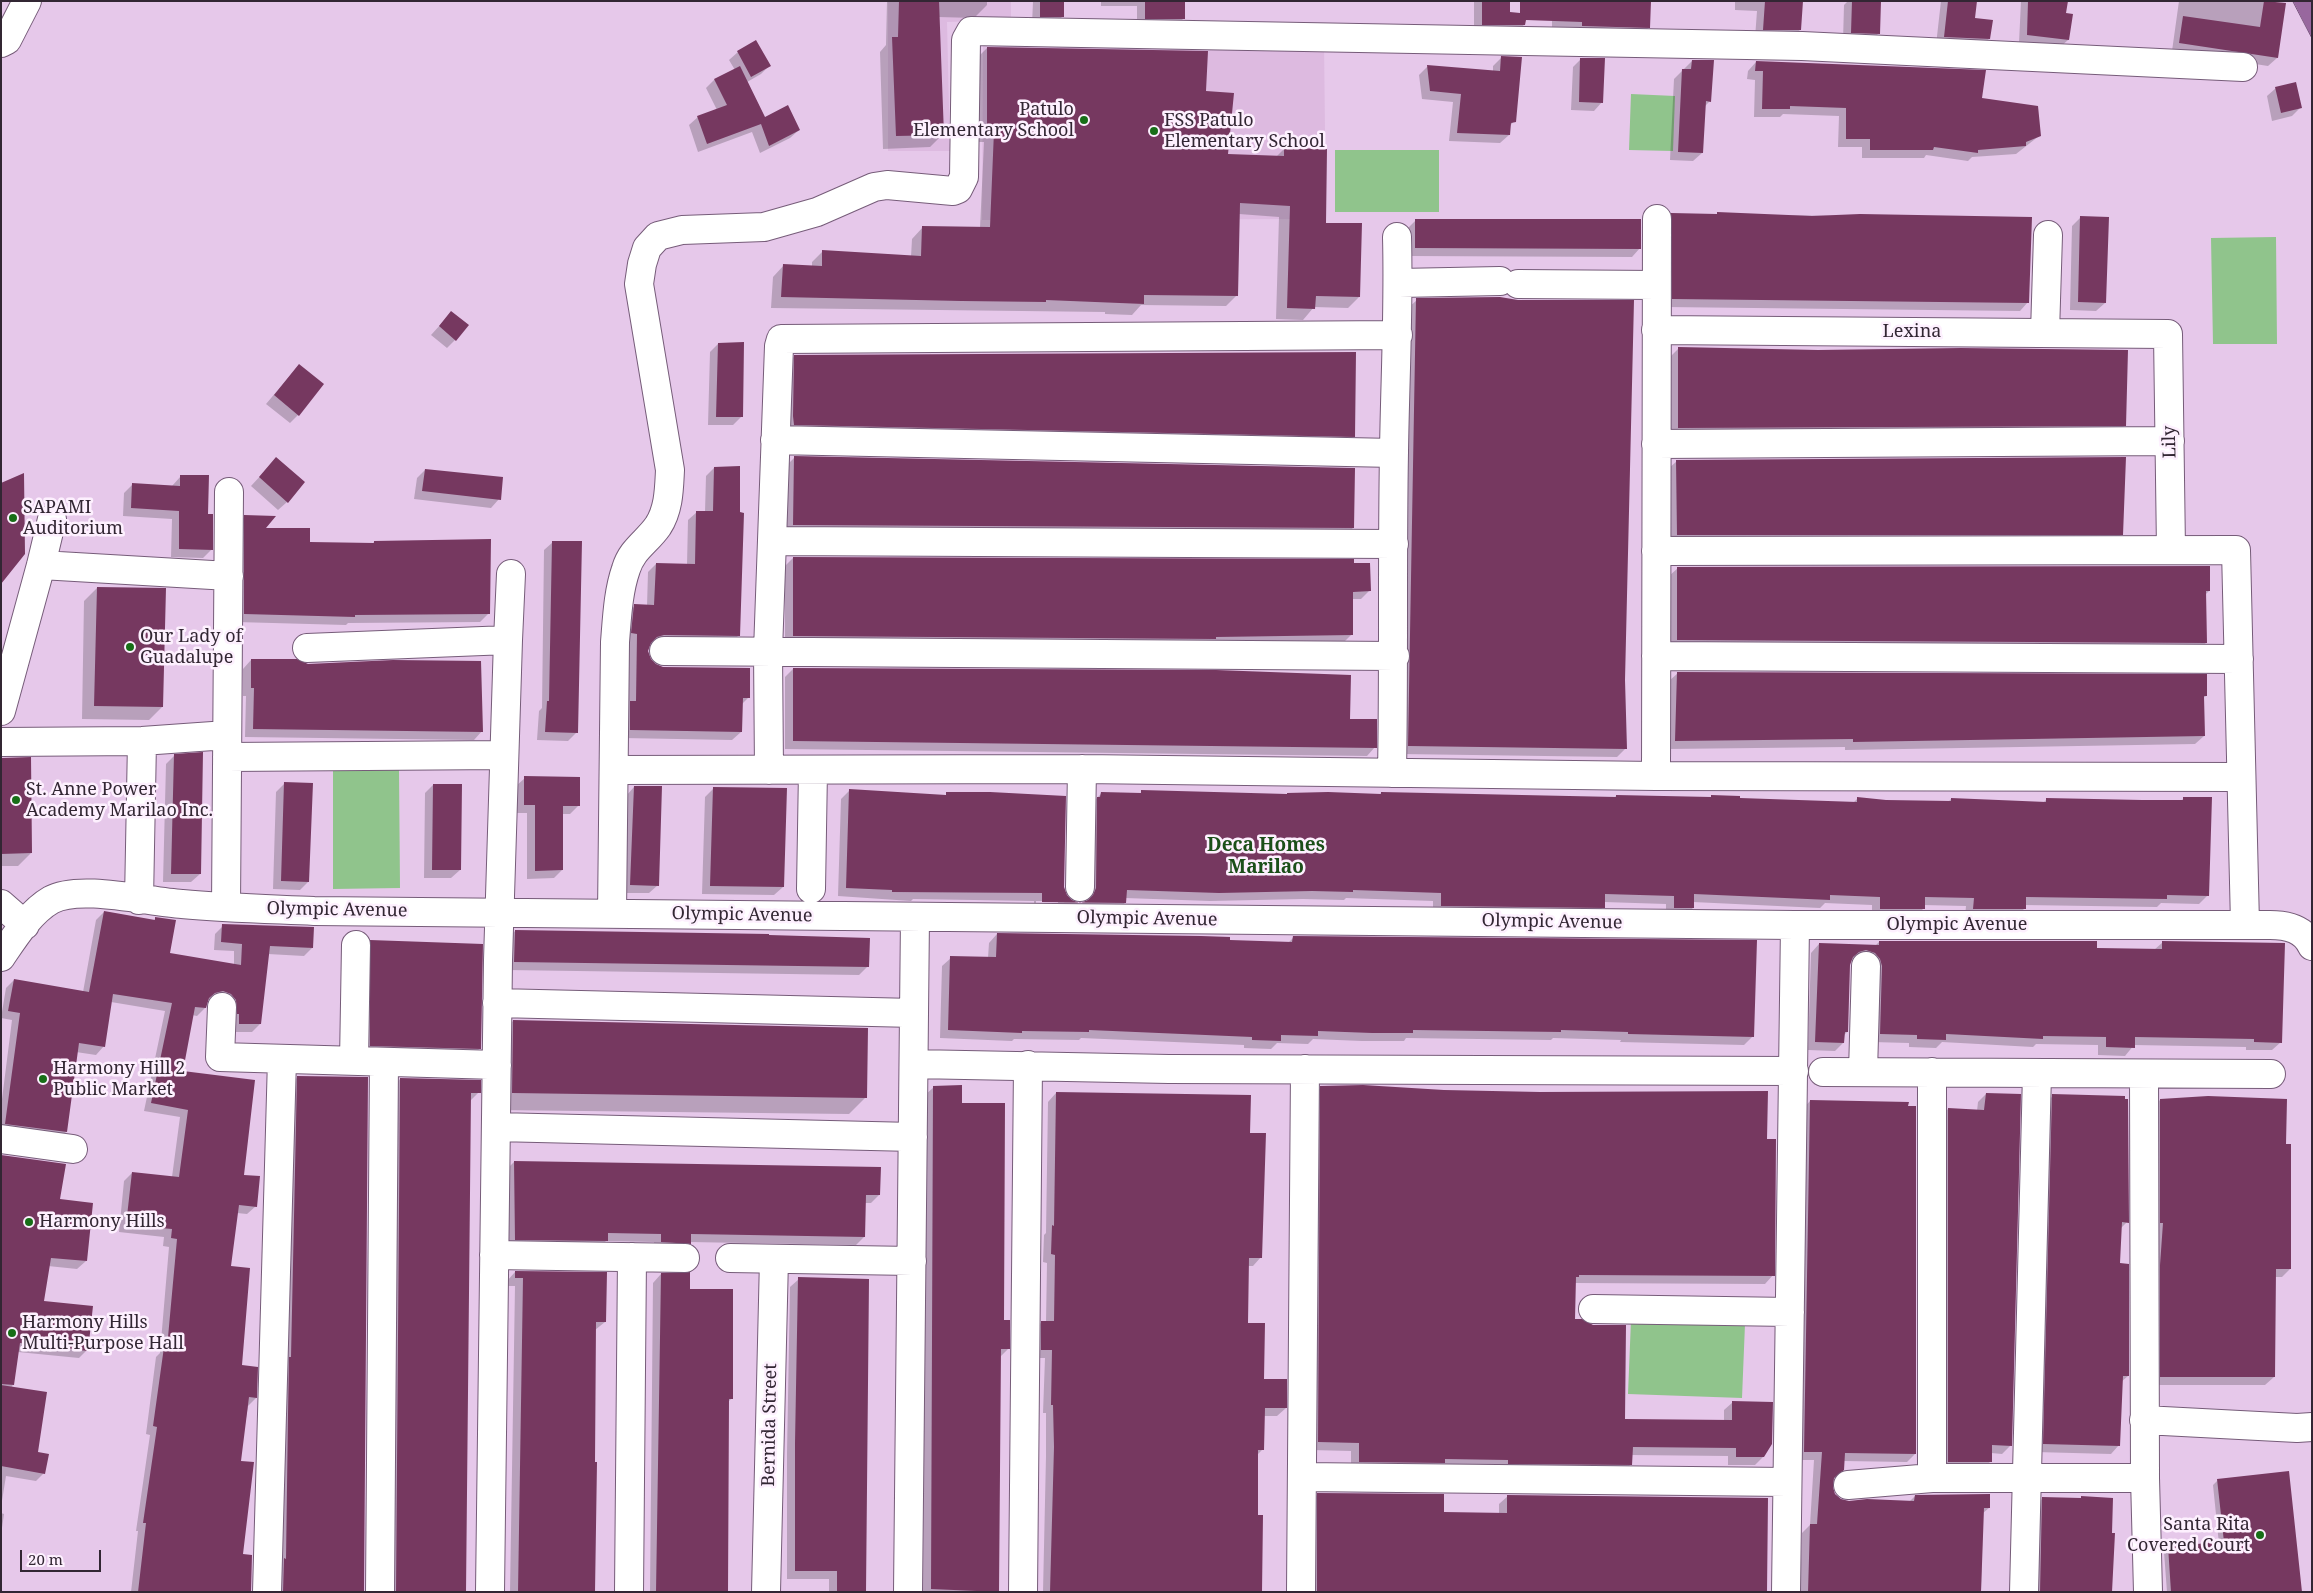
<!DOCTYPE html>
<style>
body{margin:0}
#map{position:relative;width:2313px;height:1593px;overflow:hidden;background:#e6c8ea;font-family:"Noto Serif",serif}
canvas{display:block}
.frame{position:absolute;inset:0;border:2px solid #322633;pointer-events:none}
.scale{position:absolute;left:20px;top:1550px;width:81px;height:22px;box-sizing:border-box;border:2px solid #322633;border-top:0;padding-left:6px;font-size:15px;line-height:18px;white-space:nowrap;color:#322633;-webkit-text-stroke:4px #fdf0fe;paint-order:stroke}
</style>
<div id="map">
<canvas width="2313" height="1593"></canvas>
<div class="frame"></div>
<div class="scale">20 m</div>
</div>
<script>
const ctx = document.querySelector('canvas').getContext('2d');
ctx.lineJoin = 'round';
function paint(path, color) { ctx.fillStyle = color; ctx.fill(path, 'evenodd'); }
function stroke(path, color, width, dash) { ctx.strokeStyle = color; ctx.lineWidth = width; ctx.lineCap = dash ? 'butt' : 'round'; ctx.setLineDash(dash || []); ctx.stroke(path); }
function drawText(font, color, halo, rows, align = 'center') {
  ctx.font = font + ' "Noto Serif",serif'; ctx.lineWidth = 5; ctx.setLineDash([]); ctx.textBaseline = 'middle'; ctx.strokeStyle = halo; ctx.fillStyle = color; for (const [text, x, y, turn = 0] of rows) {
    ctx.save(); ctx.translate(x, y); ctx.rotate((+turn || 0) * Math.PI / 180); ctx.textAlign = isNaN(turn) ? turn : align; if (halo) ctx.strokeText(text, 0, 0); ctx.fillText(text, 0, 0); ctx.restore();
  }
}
paint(new Path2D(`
 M888,1h123v19l-64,2 3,129h-62z
 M983,38l341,4 2,177 -344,1z`), '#ddbae0');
paint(new Path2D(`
 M1631,94l44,2 -2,55 -44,-1z
 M1335,150h104v62h-104z
 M2276,237l1,107h-64l-2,-106z
 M333,770h66l1,118 -67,1z
 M1631,1320l114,4 -3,74 -114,-4z`), '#90c48c');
const water = new Path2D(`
 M2293,1h19v37z`);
paint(water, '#98679e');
stroke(water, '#79547e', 1);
paint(new Path2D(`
 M887,1h100v4l-13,13 -36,-1 5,117 -13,13 -47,2 -3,-97 6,-7z
 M1033,1h30l-1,16 -8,8h-22z
 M1101,1h84l-2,18 -8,8 -38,-1v-20h-36z
 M1474,1h34v13l16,11 -9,8h-41z
 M1552,1l97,26 -8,9 -89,-7z
 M1735,1h67l-2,29 -9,8h-36l2,-27 -22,-1z
 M1848,1h31l-1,33 -8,8 -27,-1 1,-36z
 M1941,1h35l-2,18 15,20 -9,8 -44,-2z
 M2021,1h46l-2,13 3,26 -9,8 -40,-5z
 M2179,1h83l23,3 -8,54 -9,8 -96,-15z
 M987,48l218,44 22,63 49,2 8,-8 41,75 34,73 -11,11 -34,-1 -11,13 -27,-1 3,-102 -40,-3 -2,81 -11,11 -85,-1 -9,10 -27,-1v-2l-334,-4 2,-31 11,-12 28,2v-5l11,-11 88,6 1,-18 11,-12 57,1 4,-86h-7l-1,-83z
 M738,52l31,14 -8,8 -14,8 18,36 34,12 -9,8 -30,15 -8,-21 -54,20 -9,-27 9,-8 19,-7 -11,-22 8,-8 21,-10 -6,-10z
 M1502,57l12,64 -4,5 -1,9 -9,8 -51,-2 4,-39 -31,-3 -3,-24 8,-8 66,5v-6z
 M1581,59l21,43 -8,9 -23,-1 2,-43z
 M1692,61l18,40 -6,6 -2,46 -9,8 -23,-1 4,-81z
 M1756,62l224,37 59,37 -23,18 -44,3 -4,4 -42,-6 -2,3h-62v-11h-24l1,-31 -56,-2 -3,3h-26l1,-37 -8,-1 1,-8z
 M2276,88l24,20 -8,8 -20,5 -5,-25z
 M1672,214l358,4 -2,84 -8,9 -355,-4 -2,-85z
 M2081,217l24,86 -9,8 -26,-1 2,-84z
 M1416,220l224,28 -8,9 -225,-1v-27z
 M1417,300l207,380 2,68 -9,9 -217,-3 8,-446z
 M452,312l3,28 -8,8 -16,-13z
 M718,344l24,72 -9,9h-25l2,-73z
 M1679,348l446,77 -9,9 -446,2v-79z
 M795,356l559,80 -8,8 -560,-11v-69z
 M299,365l-1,50 -8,8 -24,-19z
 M795,457l558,71 -8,8 -560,-3 1,-67z
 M276,459l11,43 -9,8 -27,-24z
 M1677,461l445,73 -9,9h-444l-1,-74z
 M714,468l25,167 -9,9 -76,-1 -5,2 -2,6 3,9 5,5 94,32 -8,8v27l-9,8 -110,-2v-27l6,-7 1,-62 -5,-1 2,-27 9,-8h12l1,-34 8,-8 31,1 1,-45 9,-8h8l1,-36z
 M425,470l74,29 -8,9 -77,-9 3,-21z
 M181,476l26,39 5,34 -9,9 -32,-1 1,-38 -49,-3 1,-23 9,-9 39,2z
 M245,516l18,13 45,14 64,1 2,-2 115,71 -9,9 -132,1 -2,2 -110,-3 1,-97z
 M553,542l23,191 -8,8 -31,-1 2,-29 3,-3 2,-158z
 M793,558l576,33 -8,8h-9v35l-9,9 -558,1v-78z
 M1678,568l531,23 -4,4 1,48 -9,8 -528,-3v-72z
 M97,588l65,119 -13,13 -67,-1 2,-118z
 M251,660l231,71 -8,9 -229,-3 1,-41h-3v-27z
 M793,669l555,51 27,27 -8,9 -582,-7v-72z
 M1678,673l528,23 -3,2 1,38 -9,8 -350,6v-3l-178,2 2,-68z
 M174,756l26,118 -9,8h-28l3,-118z
 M1,759l30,94 -13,13h-17z
 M525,778l54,27 -9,9h-8v56l-8,8 -27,1v-66h-11v-27z
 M285,783l23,99 -8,8 -27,-1 3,-97z
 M433,785l27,85 -9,8h-27l1,-85z
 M634,787l24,98 -9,8h-27l4,-97z
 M714,788l69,99 -9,8 -72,-1 3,-97z
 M850,790l95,6 2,-2 116,93 3,9 5,5 9,3 6,-2 2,-5 5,-95 8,-8h38l3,-2 143,4 94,-1 2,-2 233,5 2,-2 237,7 5,-5 28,3 62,1 3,-3 92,4 4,-4 134,2 3,-3 23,98 -8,8 -38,-1 -4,4 -133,-2v4l-8,8h-51l1,-11 -43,-1v4l-8,8h-43v-12l-47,-2 -5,5 -127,-6v6l-9,8h-18v-12l-62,-2 -1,5 -8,9 -162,-2v-13l-87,-3 -2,2 -41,-1 -93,2 -85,-3v5l-9,8 -82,-1v-9l-121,-2 -2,2 -73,-5 3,-97zM1036,901h22v3l-22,-1z
 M104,912l49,9 3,-3 13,36 65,11v-14l-20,-1 1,-16 8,-8 89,22 -8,8 -36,-2 -8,70 -8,8h-20l-18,-33 -7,1 -2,8 -8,8 -5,-1 -10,57 60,104 14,30 -9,8 -10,-1 -8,55 11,99 16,2v29l-8,8 -9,56 3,93 5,37h-116l7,-61h-2l14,-96 -4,-1 10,-77 4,-4 9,-106 -6,-1 1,-9 -45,-5 5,-51 8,-8 40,4 8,-60 -36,-6 21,-100 -54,-9 -7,44 -8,9 -20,-3 -10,80 -8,8 -57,-8v-25l11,-87 -11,-2 5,-30 8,-8 69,12 13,-72z
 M515,931l353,35 -9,9 -353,-5 1,-30z
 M997,934l291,9 5,-5 460,98 -9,9 -124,-3 1,-2 -68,-2 -2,2 -145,-2 -2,3h-42l-49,-2 -5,5 -31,-1 -6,6 -27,-1v-3l-163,-7 -2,2 -65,-1 -2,2 -72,-3 2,-72 9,-8h37l1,-15z
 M371,941l109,107 -8,9 -110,-3v-104z
 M1879,942l275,8 9,-8 118,100 -9,8h-26v-3l-112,-2 -9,11 -27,-1v-10l-62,-1 -3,3 -91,-5 -6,6 -27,-1v-4l-37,-1 -15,-84 -6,2 -2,5 -2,67 -4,4v7l-8,8 -27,-1 3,-97 8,-9 56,2z
 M513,1021l353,76 -17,17 -354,-4 1,-72z
 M298,1077l65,515h-85l11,-507z
 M400,1079l79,13 -9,9 -6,491h-76l4,-504z
 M934,1087l27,18 47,244 -9,9 -1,234h-75l2,-497z
 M1321,1087h69v2l376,51 7,135 -8,9 -191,-1v37l18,6 32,94 100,1v-11l9,-8 30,55 -8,8h-27v-9l-97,-1v9l-8,9 -272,-3v-19l-41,-1 3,-354z
 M1056,1093l193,41 12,123 -8,9h-5l-1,58 16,56 23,28 -9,8h-14l-1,34 -6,6v60l5,76h-218l3,-136v-43h-3l2,-55h-12v-28l9,-8h4l1,-59 -4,-1 1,-27 2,-2 2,-131z
 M1986,1094l25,351 -9,9 -11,-1 -1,9 -8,8h-42v-352l8,-9 29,2 1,-9z
 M2053,1096l74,126 -7,7 -1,36 9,111 -7,6 -2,63 -8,9 -76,-2 9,-348z
 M2160,1100l125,45 5,124 -8,8h-7l-1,100 -9,8h-113v-277z
 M1810,1101l105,353 -8,8 -64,-1v9l-10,10 -2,7 3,8 6,5 9,2h60l6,-6 74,12 -6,5 -2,79h-181l2,-59 8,-8 4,-65h-18l6,-350z
 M1,1156l58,44 27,61 -9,8 -29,-3 -5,36 44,48 -8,8 -61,-6 -6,36 32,85 -8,8 -30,-5 -5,31z
 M514,1162l365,33 -8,8h-6l-1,34 -8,8 -167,-3 -8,10 -28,-2 1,-8 -48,-1 -8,8 -91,-1 -1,-78z
 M515,1272l90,50 -10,8 -1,262h-84l5,-306h-8v-5z
 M661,1274l28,16 43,108 -4,4v190h-78l3,-309z
 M799,1279l66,313h-36v-13h-42v-126l3,-166z
 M2218,1480l83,112h-134l-3,-40 5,-5 50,-3 -6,-59z
 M1318,1494l124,20h57v-10l9,-8 258,96h-458l1,-89z
 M2043,1498l68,94h-79l2,-85z
 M1,1513l3,1 -3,21z`), '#0003');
paint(new Path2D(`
 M899,1h40l5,134 -48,1 -4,-99h6z
 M1040,1h24v16h-24z
 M1145,1h40v18h-40z
 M1482,1h28v11l10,1v-12h131l-1,27 -68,-2v-4l-56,-2 -1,5h-43z
 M1765,1h38l-2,29h-38z
 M1852,1h29l-1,33 -29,-1z
 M1948,1h29l-2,17 18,2 -3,19 -46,-2z
 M2028,1h40l-2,12 7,1 -4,26 -42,-5z
 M2264,1l22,2 -8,55 -99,-15 4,-27 77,11z
 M756,40l15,26 -20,11 -14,-26z
 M987,47l221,4 -2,40 28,2 -6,61 56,2v-8l43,1 -1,74h36l-2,74 -44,-1 -1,13 -28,-1 3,-102 -50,-3 -2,93 -94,-1v9l-98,-4v2l-85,-1 -180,-4 2,-33 39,2v-16l99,6 1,-30 68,1 4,-96h-7z
 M1501,56l21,1 -6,65 -5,1 -1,12 -53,-2 4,-39 -31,-3 -3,-26 73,6z
 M1580,58h25l-2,45 -24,-1z
 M1692,60h22l-3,42 -5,-1 -3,52 -25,-1 4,-83h9z
 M1756,61l230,9 -4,28 56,8 3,30 -15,6v4l-48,4v3l-44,-6 -1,3h-63v-11h-24v-31l-56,-2v3h-28l1,-38h-8z
 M740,66l25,51 23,-12 12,25 -31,16 -8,-22 -54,20 -10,-28 30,-11 -13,-26z
 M2296,82l6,26 -21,5 -6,-26z
 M1717,212l95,4 48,-2 172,3 -3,86 -357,-4 -1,-86 46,1z
 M2080,216l29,1 -3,86 -28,-1z
 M1415,219h226v30l-226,-1z
 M1500,297l18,3h116l-9,380 2,69 -219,-3 8,-448z
 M451,311l18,14 -13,16 -17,-15z
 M744,342l-1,75h-27l2,-74z
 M1678,347l140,3 143,-2 167,2 -2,76 -448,2z
 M1356,352l-1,85 -561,-12 -1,-9 1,-61z
 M299,364l25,20 -25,32 -25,-21z
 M794,456l561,12 -1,60 -561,-3z
 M276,457l29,25 -17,21 -29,-26z
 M2126,457l-3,78h-446l-1,-75z
 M740,466v46l4,1 -4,123 -76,-1 -7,2 -6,6 -3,8 3,8 5,5 7,3 87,1v30h-7l-1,34 -112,-2v-29h6l1,-67 -6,-1 3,-29 20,1 2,-42 39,1 1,-53h17l1,-44z
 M425,469l78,8 -2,23 -79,-9z
 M24,473l1,81 -24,30v-101z
 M180,475h29l-1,39h5v36l-34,-1v-38l-48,-3 1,-25 48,3z
 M244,515l32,1 -10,12h44v14l64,1v-2l117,-2 -1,75 -135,1v2l-111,-3z
 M552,541h30l-4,192 -33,-1 2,-31h2z
 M793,557l561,2v4h16l1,28 -18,1v43l-137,2v2l-423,-3z
 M2210,566v25h-4l1,52 -530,-3v-73z
 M97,587l69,1 -3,119 -69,-1z
 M251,659h46l11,5 85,-4 88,1 2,71 -230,-3 1,-41h-3z
 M793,668l423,2 135,5 -1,44h27v29l-584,-7z
 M1677,672l530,2v22h-3l1,40 -352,6v-3l-178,2z
 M203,752l-2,122h-30l3,-120z
 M31,757l1,96 -31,1v-96z
 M524,776l56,1v29h-17v64l-28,1v-66h-11z
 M284,782l29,1 -4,99 -28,-1z
 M433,784h29l-1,86h-29z
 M634,786h28l-3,100 -29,-1z
 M713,787l74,1 -3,99 -74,-1z
 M849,789l97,6v-3h44l76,4 -2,91 3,8 5,5 8,3 8,-3 5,-5 3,-7 1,-91h3l1,-5 40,1v-3l146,4v-1l41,-1 53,2v-2l235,5v-2l95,2v-2l29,1v2l117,4v-5l29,3 65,1v-3l95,4v-4l96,2h41v-3h29l-3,99 -42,-1v4l-141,-2v12h-53l1,-11 -49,-1v12h-45v-12l-50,-2v5l-136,-6v14h-20v-12l-69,-2v14l-164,-2v-13l-88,-3v2l-41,-1 -93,2 -92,-3 -1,13 -84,-1v-9l-150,-1v-2l-46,-2z
 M104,911l51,9v-3l21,3 -6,33 71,12 1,-21 -21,-2 1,-18 92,3 -1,21 -43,-2 -9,78h-22v-10h-2l-1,-14 -5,-6 -8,-3 -8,2 -6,5 -3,10 -11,-1 -12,64 72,9 -11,95 16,1 -3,31 -18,-2 -8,61 19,2 -8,97 16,2 -1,31 -8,-1 -8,64 13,1 -11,92 9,1 -1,37h-113l8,-69h-3l14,-96 -4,-1 11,-79 3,1 10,-109 -6,-1 1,-9 -46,-4 6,-53 47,5 9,-67 -37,-7 21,-100 -59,-9 -8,53 -26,-4 -12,89 -62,-8 15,-111 -12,-2 6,-32 75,13z
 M515,930l254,4v1l101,3 -1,29 -355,-5z
 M997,933l204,3 29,1v3l62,2 1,-6 464,4 -3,97 -126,-3v-2l-67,-2v2l-148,-2v3h-41l-54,-2v5l-37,-1v6l-29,-1v-3l-163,-7v2l-67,-1v2l-74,-3 2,-74 46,1z
 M370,940l113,4 -2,105 -111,-3z
 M1879,941h218v7l65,1v-8l123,2 -3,100 -28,-1v-3l-119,-2v11l-29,-1v-10l-63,-1v3l-97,-5v6l-29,-1v-4l-37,-1 2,-68 -2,-7 -5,-6 -9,-3 -7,2 -6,5 -3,8 -2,67h-3l-1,11 -29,-1 4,-99 60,2z
 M513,1020l355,8 -1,70 -355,-5z
 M297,1076l71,1 -4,515h-81l1,-34 2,1 2,-145 1,-57h2z
 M400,1078l81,2v13h-10l-5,499h-70z
 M962,1085v18h43l-1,217h6v29h-9l-2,243 -68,-3 2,-503z
 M1363,1085l81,5 96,2 228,-1 -1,48h9l-1,137 -196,-1v2h-3l-1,42h7l11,6h33l-1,94 107,1v-19l41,1 -1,42 -8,13h-28v-9l-103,-1 -1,18 -124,-1v-4l-63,-1v4l-86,-1v-19l-41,-1 2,-356z
 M1056,1092l195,3 -1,38h16l-4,125h-13l-1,65h17l-1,56h23v29h-22l-1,42h-6v65h5l-1,77h-212l4,-145 -1,-42h-2l1,-55h-11v-29h13l1,-66 -4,-1 1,-29 2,1z
 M1986,1093l35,1 -9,352 -20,-1v17h-44v-354l36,2z
 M2052,1094l73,2v3h3l1,124 -7,-1 -2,41 9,1v112h-6l-3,70 -77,-2z
 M2208,1096l79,3 -1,45h5v125h-15l-1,108h-115v-112l3,-42h-3v-124z
 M1810,1100l99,2 -1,4h8v348l-71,-1 -1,17 -10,8 -1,9 2,7 6,5 8,2 18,-2 47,2 1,-6 75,-1v14h-6l-3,84h-173l2,-68h7l5,-72h-18z
 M1,1155l65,9 -6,35 33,4 -6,58 -36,-3 -7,43 49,5 -5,45 -68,-8 -6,42 -13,-1z
 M514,1161l367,6 -1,28h-14l-1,42 -174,-3v10l-30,-2v-8l-53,-1v8l-93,-1z
 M515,1271l92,1 -1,50h-10l-1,140h2l-2,130h-77l5,-314h-8z
 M690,1272v17h43v110h-4l-1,193h-72l5,-319z
 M798,1277l71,2 -3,313h-29v-21h-42v-128z
 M1,1385l46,7 -9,60 11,2 -4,20 -44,-8z
 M2289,1471l13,121h-131l-3,-46 56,-4 -7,-63z
 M1317,1493l127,1v18l63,1v-18l261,3 -1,94h-450z
 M2081,1496l32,2 -1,35h3l-3,59h-72l2,-95 39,1z`), '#763860');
const minor = new Path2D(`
 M1,43l6,-3 20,-39
 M1399,283l101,-2
 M1518,284l138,1
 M1656,330l512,4 3,216
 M2045,333l3,-98
 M775,440l619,13
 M1656,444l514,-3
 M772,541l622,3
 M1656,551l580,-1 9,374
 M41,565l188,11
 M508,640l3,-66
 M307,648l201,-8 -10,320 -8,632
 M664,651l731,5
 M1656,656l583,3
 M1,711l40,-146 11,-46
 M1,742l141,-1 85,-6
 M227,757l277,-2
 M614,770l468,-1 574,7 585,1
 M769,770l-1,-119 11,-305 2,-7 617,-4
 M1392,773c2,-107 0,-214 2,-321 1,-72 5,-143 3,-215
 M1656,776l1,-557
 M1080,887l2,-118
 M811,889l2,-119
 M139,900l3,-159
 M1,904l24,21
 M226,907l3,-415
 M612,914l3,-272c2,-24 3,-50 11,-73 6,-20 21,-27 32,-43 11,-17 11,-37 12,-56l-31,-186 3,-20 5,-16 11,-12 24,-6 82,-3 53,-15 57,-25 13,-2 66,6 5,-2 6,-12 2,-137 5,-9 831,15 441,21
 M1,957c13,-19 29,-45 50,-57 29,-16 97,2 131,4 44,4 88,5 132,7l1481,14h475c18,0 34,4 42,21
 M497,1003l417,10
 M222,1007l-2,50 277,8
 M354,1061l2,-116
 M914,1064l255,5 625,2
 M1823,1072l448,2
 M1863,1072l3,-106
 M1932,1072v406
 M2144,1074l1,404 3,114
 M496,1127l417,10
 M1,1139l72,10
 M494,1255l191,3
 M730,1258l182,3
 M1593,1309l197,3
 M2144,1420l153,8 15,-1
 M1302,1477l485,5
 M1848,1485l84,-7h213
 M267,1592l15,-533
 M380,1592l4,-530
 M629,1592l3,-335
 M766,1592l8,-333
 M908,1592l7,-675
 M1023,1592l5,-527
 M1301,1592l4,-523
 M1786,1592l9,-667
 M2024,1592l13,-519`);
stroke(minor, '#765c79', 30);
stroke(minor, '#fff', 28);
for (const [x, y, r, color] of [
 [1084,120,5,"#176e17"],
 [1154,131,5,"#176e17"],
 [13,518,5,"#176e17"],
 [130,647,5,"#176e17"],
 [16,800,5,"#176e17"],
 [43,1079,5,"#176e17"],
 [29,1222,5,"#176e17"],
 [12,1333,5,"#176e17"],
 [2260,1535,5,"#176e17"]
]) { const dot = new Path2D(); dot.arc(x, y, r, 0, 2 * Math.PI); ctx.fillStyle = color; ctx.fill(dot); stroke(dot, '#fdf0fe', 2); }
drawText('18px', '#322633', '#fdf0fe', [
 ["Patulo",1074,110,"right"],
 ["Elementary School",1074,131,"right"],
 ["FSS Patulo",1164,121],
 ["Elementary School",1164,142],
 ["SAPAMI",23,508],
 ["Auditorium",23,529],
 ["Our Lady of",140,637],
 ["Guadalupe",140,658],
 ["St. Anne Power",26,790],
 ["Academy Marilao Inc.",26,811],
 ["Harmony Hill 2",53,1069],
 ["Public Market",53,1090],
 ["Harmony Hills",39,1222],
 ["Harmony Hills",22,1323],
 ["Multi-Purpose Hall",22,1344],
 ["Santa Rita",2250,1525,"right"],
 ["Covered Court",2250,1546,"right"]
], 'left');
drawText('18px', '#322633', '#fdf0fe', [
 ["Lexina",1912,332],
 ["Lily",2170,442,-91],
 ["Olympic Avenue",337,910,1],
 ["Olympic Avenue",742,915,1],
 ["Olympic Avenue",1147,919,1],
 ["Olympic Avenue",1552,922,1],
 ["Olympic Avenue",1957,925],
 ["Bernida Street",770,1425,-89]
]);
drawText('bold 19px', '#1b4f19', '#fdf0fe', [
 ["Deca Homes",1266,846],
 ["Marilao",1266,868]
]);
</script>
